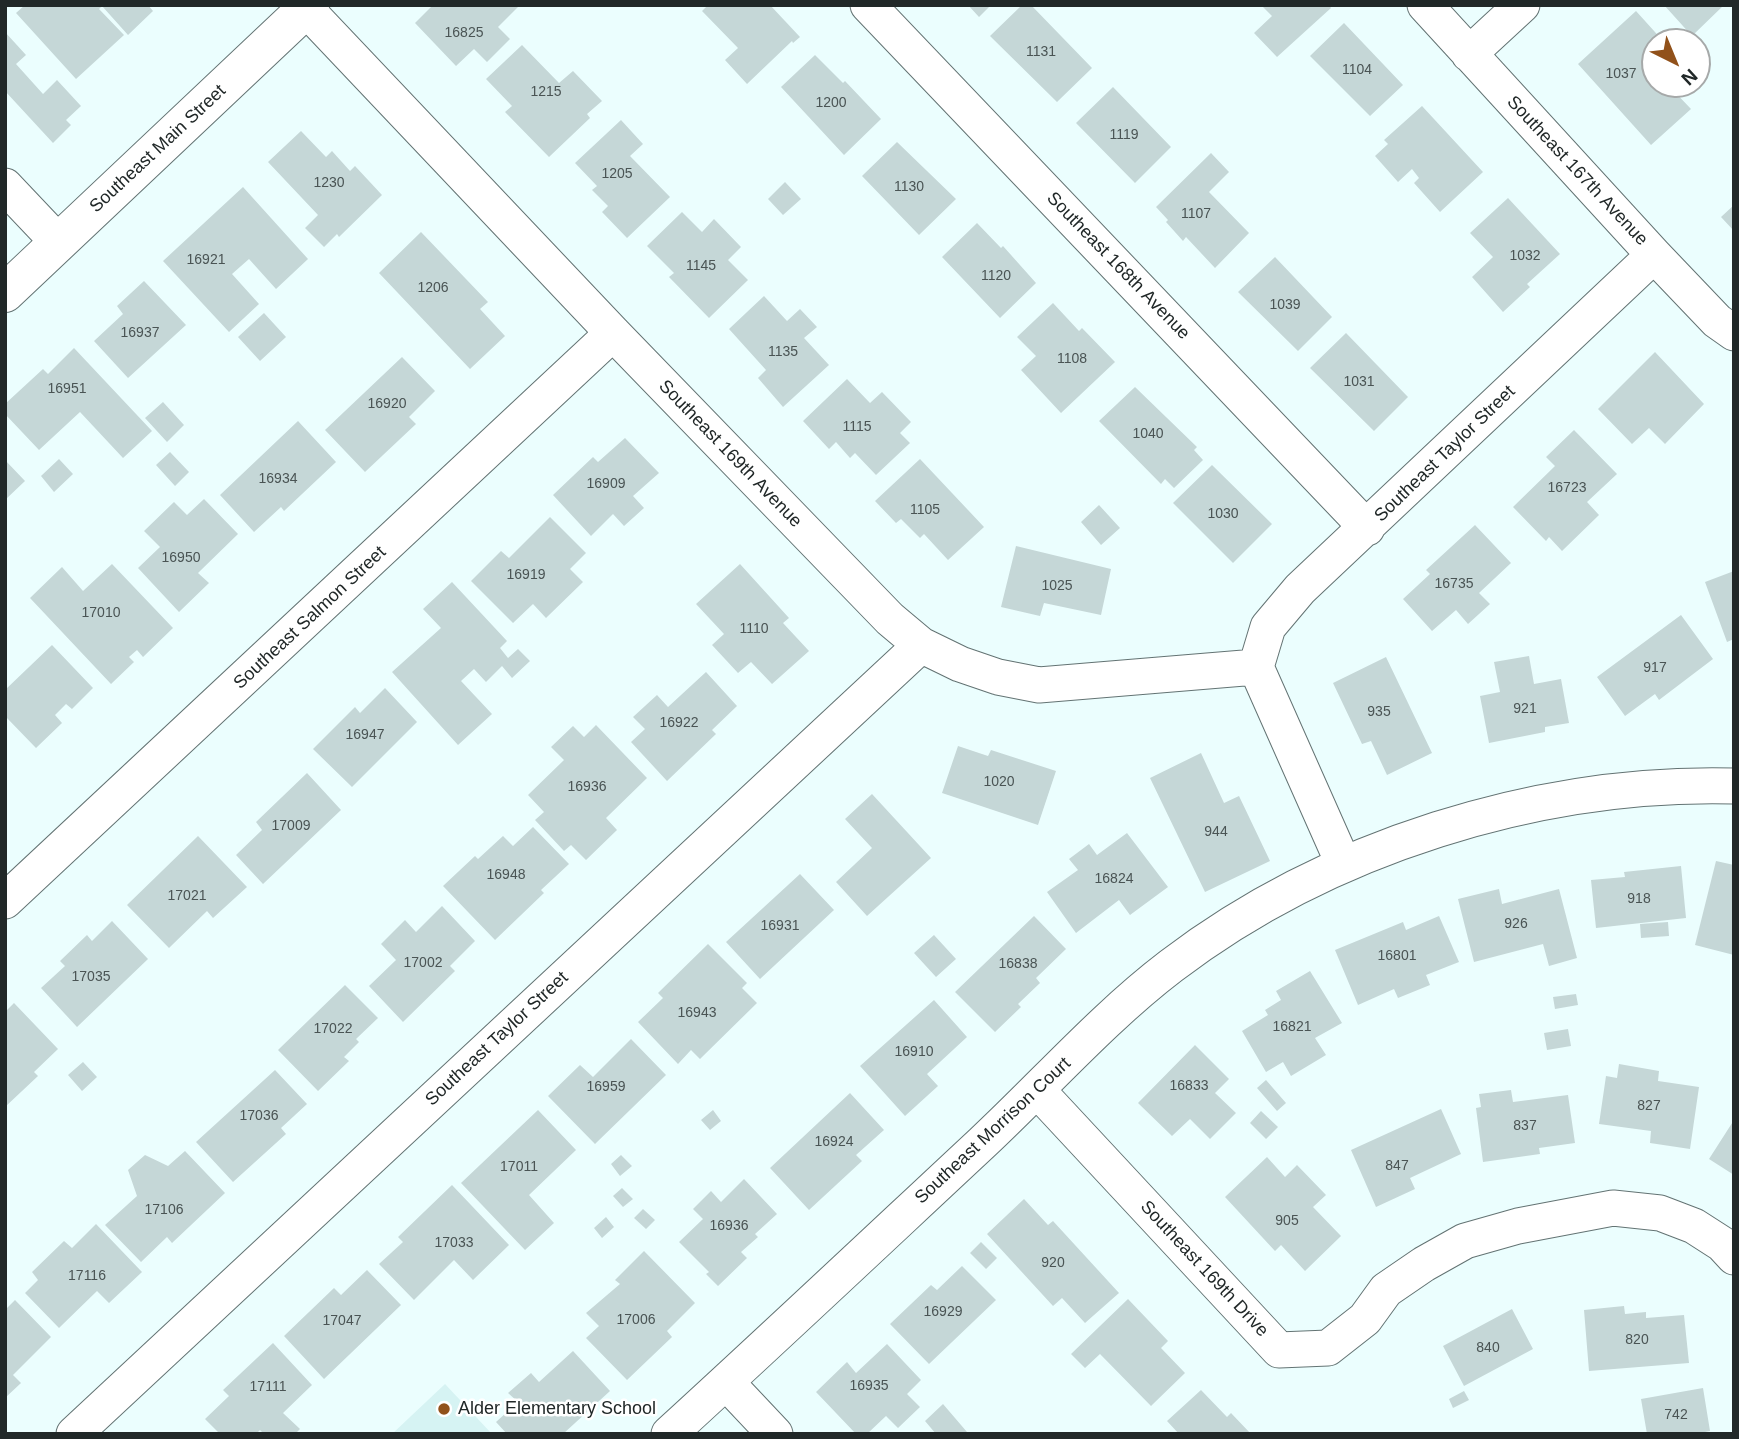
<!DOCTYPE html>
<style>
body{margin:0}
#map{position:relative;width:1739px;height:1439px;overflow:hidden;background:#ebfefe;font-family:Arial,sans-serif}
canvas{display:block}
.frame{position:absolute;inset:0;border:7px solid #212828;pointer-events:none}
.north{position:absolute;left:1641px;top:28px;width:70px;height:70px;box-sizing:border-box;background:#fff;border:2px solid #a6a9a9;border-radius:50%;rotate:137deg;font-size:19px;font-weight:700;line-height:28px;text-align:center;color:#212828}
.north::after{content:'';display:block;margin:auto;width:24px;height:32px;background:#91511a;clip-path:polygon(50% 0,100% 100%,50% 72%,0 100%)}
</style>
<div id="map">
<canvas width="1739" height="1439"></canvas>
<div class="frame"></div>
<div class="north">N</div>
</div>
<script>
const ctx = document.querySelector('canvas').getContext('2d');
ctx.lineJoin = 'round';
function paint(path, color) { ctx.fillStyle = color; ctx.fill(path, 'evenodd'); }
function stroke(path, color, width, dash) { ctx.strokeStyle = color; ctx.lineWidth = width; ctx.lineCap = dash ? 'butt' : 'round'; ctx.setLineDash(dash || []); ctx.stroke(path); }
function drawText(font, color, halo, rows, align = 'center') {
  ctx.font = font + ' Arial,sans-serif'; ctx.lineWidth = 5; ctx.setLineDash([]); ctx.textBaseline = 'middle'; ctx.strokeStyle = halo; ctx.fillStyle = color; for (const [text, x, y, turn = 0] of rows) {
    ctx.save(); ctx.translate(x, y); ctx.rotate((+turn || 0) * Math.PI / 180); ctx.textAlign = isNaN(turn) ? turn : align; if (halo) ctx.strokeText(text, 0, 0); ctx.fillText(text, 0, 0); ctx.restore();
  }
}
paint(new Path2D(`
 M445,1384l47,50h-100z`), '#d6f3f3');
paint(new Path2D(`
 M25,5h123l5,6 -25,24 -26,-29 -3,3 25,26 -48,44 -60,-66z
 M433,5h87l-22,22 12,12 -23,23 -13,-13 -18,17 -41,-43z
 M708,5h62l30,32 -7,6 -1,-2 -45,43 -22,-24 13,-12 -36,-37z
 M968,5h23l-12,12z
 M1022,5h9l61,63 -35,34 -67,-66z
 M1261,5h68l2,3 -54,49 -23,-24 18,-17z
 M1664,5h60l-32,31z
 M1636,11l28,31h-9v42h21l-5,4 20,21 -40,36 -73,-81z
 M1344,23l59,62 -33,31 -60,-60z
 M5,32l21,23 -10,9 27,30 14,-14 24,26 -15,14 5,5 -18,18 -48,-52z
 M522,45l37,38 14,-12 29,30 -15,13 3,4 -41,39 -44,-45 7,-6 -26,-27z
 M815,55l28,28 2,-2 36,38 -37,36 -63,-68z
 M1113,87l58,60 -36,36 -59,-60z
 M1422,106l61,66 -43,40 -26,-29 5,-5 -7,-9 -14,13 -23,-26 13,-12 -4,-4z
 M621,120l22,24 -13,12 40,41 -43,41 -25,-26 6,-6 -16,-16 5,-4 -22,-23z
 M301,131l25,26 6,-6 18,20 5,-5 27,29 -43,42 -2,-3 -13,13 -19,-19 13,-13 -50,-53z
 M897,142l59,57 -37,36 -57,-59z
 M1211,153l18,19 -20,20 40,41 -34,35 -29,-31 -3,4 -17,-19 2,-2 -12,-13z
 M785,182l16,17 -18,16 -15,-16z
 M243,187l65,72 -32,30 -27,-30 -17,15 27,30 -30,28 -66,-71z
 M1508,198l52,56 -33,30 3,3 -27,25 -31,-35 21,-20 -23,-24z
 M1734,205v26l-13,-14z
 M682,212l20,20 12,-13 27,28 -13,13 20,20 -39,38 -40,-41 5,-4 -27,-27z
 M977,223l24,25 2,-2 33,37 -36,35 -58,-61z
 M421,232l67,70 -8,7 25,27 -35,33 -91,-96z
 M1275,257l57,60 -34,34 -60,-59z
 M144,281l42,44 -58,53 -34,-37 29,-27 -6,-8z
 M764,296l23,25 13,-12 17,18 -13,11 25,27 -46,42 -25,-29 8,-8 -37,-41z
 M1053,303l26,28 3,-3 33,34 -54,51 -40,-43 15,-14 -19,-19z
 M264,313l22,24 -26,24 -22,-24z
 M1346,333l62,64 -34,34 -64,-63z
 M74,348l78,83 -29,27 -43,-46 -41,38 -34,-36v-10l38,-35 5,5z
 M1655,352l49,52 -39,40 -16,-16 -17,16 -34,-35z
 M402,357l33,34 -26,26 7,7 -51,48 -40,-42z
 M847,379l23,24 12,-11 29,30 -11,11 10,10 -34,32 -21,-22 -5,5 -14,-16 -7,7 -26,-28z
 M1135,387l62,60 -3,3 9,10 -29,28 -9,-9 -4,5 -62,-63z
 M163,402l21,23 -17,17 -22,-24z
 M298,421l38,41 -52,49 -3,-4 -27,25 -34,-37z
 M1574,430l43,44 -30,28 12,13 -37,36 -13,-14 -3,4 -33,-34 42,-41 -9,-9z
 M625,438l34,35 -26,23 11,12 -20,18 -11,-12 -22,22 -38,-41 40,-38 5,5z
 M170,452l19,20 -14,14 -19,-21z
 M59,459l14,15 -19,18 -13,-16z
 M920,459l64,68 -36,33 -24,-26 -4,4 -19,-19 -5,4 -21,-22z
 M5,460l20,21 -20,19z
 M1212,465l60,59 -39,39 -60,-60z
 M204,499l34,35 -40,39 11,10 -30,29 -41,-44 22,-21 -16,-16 30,-29 13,13z
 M1099,505l21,23 -19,17 -20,-23z
 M550,517l36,36 -16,16 13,13 -37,36 -13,-14 -20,19 -42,-42 30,-30 8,7z
 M1475,525l36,38 -32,30 11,11 -22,20 -12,-14 -24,21 -29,-32 27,-25 -4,-4z
 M1016,546l95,23 -10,46 -57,-12 -4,13 -39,-9z
 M112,564l61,64 -30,29 -6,-7 -8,7 5,5 -23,22 -81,-86 32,-31 21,24z
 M740,564l49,54 -6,5 26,28 -37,33 -21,-22 -13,11 -26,-28 12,-11 -28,-30z
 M1734,571v68l-7,3 -22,-60z
 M452,582l55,59 -7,7 8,10 10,-9 12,12 -18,17 -10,-12 -16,16 -12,-13 -13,12 31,33 -34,31 -66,-73 49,-44 -18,-19z
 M1681,615l32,44 -54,41 -4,-6 -30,22 -28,-39z
 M52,645l41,43 -21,21 -6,-5 -11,11 7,8 -26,25 -31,-32v-26z
 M1529,656l5,28 27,-5 8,44 -24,4v5l-56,11 -9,-47 20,-4 -6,-30z
 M1386,657l46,96 -45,22 -16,-34 -9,3 -29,-61z
 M706,672l31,34 -25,24 4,4 -49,47 -36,-39 14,-13 -12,-12 24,-22 11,12z
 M385,688l32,34 -65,65 -39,-38 42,-42 5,6z
 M596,725l51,53 -41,40 11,12 -31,30 -15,-15 -7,6 -29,-31 9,-8 -16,-17 36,-35 -13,-13 22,-21 11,11z
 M958,746l30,10 3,-6 65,21 -18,54 -96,-32z
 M1201,753l23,50 15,-7 31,65 -65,31 -55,-114z
 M307,773l34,37 -78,74 -27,-29 26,-25 -6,-8z
 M872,794l59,64 -64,58 -31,-34 36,-34 -27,-29z
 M533,827l36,37 -28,26 3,3 -49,47 -52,-54 32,-30 3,3 25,-23 10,10z
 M1127,833l41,54 -38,28 -11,-15 -43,33 -29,-41 31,-22 -9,-11 20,-15 8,11z
 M198,836l49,51 -34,31 -6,-7 -38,37 -42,-43z
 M1716,861l18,4v90l-39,-10z
 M1681,866l5,52 -90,10 -5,-48 34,-3 -1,-5z
 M800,874l34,36 -74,69 -34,-37z
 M1499,889l3,15 57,-15 18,69 -28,8 -6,-22 -69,18 -16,-63z
 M442,906l33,35 -25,25 5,5 -52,51 -34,-36 27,-26 -15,-16 24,-24 11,12z
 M1034,916l32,33 -30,29 4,5 -22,21 3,3 -26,25 -40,-40z
 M1439,916l20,46 -33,13 4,10 -32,13 -4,-9 -36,16 -23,-55 68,-28 3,8z
 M112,921l36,38 -71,68 -36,-39 24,-22 -5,-5 27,-26 5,6z
 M1668,922l1,14 -28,2 -1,-14z
 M934,935l22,24 -20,18 -22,-24z
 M708,944l39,39 -5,5 15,15 -57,56 -9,-9 -13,14 -40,-42 25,-24 -5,-5z
 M1310,971l32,52 -27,15 11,17 -35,21 -8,-14 -17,10 -24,-41 26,-16 -3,-5 16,-10 -5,-9z
 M345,985l33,33 -22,21 3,3 -15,15 5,4 -31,30 -40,-41z
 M1576,994l2,11 -23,4 -2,-12z
 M934,1000l33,37 -40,37 11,12 -33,30 -45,-50z
 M14,1003l44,46 -24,23 4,4 -33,31v-95z
 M1568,1029l3,17 -24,4 -3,-17z
 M631,1039l35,36 -71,69 -47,-48 32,-31 13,12z
 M1195,1045l34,34 -14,14 21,20 -26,26 -20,-20 -18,17 -34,-33z
 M83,1062l14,15 -15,14 -14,-16z
 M1619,1064l40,7 -1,10 41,6 -9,62 -40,-6 1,-12 -52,-7 7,-48 11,2z
 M275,1070l32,34 -26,24 5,6 -53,48 -37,-40z
 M1266,1080l20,23 -9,8 -20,-23z
 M1511,1090l2,12 55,-7 7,48 -36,5 1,6 -57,8 -7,-54 5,-1 -2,-13z
 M850,1093l34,37 -28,25 6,6 -53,49 -39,-42z
 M1441,1109l20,45 -51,24 5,11 -39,18 -25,-57z
 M538,1110l38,40 -47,45 25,28 -29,27 -64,-67z
 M713,1110l8,11 -11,9 -9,-10z
 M1261,1111l17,16 -12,12 -16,-16z
 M1734,1120v55l-25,-16z
 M185,1151l40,42 -53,50 -5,-6 -26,25 -36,-37 32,-29 -9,-26 17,-15 23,11z
 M621,1155l11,11 -12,10 -9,-12z
 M1267,1157l18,20 12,-12 29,30 -13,12 28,29 -36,35 -24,-26 -6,6 -50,-54z
 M744,1179l33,35 -22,20 3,3 -17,15 6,6 -29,28 -12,-12 3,-2 -30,-30 24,-23 -10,-10 18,-18 10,11z
 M452,1185l57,60 -36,35 -19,-20 -40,40 -35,-36 24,-22 -5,-5z
 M622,1188l11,11 -10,8 -10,-11z
 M1024,1199l24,26 5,-4 66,72 -34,30 -23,-25 -9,8 -66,-72z
 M643,1209l12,11 -9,9 -12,-11z
 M606,1217l8,10 -12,11 -8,-10z
 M96,1224l46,48 -33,31 -12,-12 -38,37 -34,-35 13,-13 -6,-8 32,-31 8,7z
 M981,1242l16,16 -11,11 -16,-16z
 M644,1251l51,52 -28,28 5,6 -45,43 -41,-42 13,-12 -13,-13 34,-29 -5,-4z
 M962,1266l34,34 -67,64 -39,-40 41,-39 6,5z
 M367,1270l34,35 -77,74 -40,-43 50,-48 7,7z
 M1128,1299l40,42 -7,7 24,25 -34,33 -51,-52 -15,14 -14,-14z
 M15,1300l36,37 -38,38 8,8 -16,15v-88z
 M1624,1306l1,8 21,-2v6l38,-3 5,48 -100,8 -5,-61z
 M1512,1309l21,40 -69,37 -21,-40z
 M273,1343l39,42 -29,28 17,16 -5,5h-31l-4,-4 -4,4h-36l-15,-15 24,-23 -6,-6z
 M887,1344l34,36 -14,14 13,13 -22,21 -12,-12 -19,18h-11l-40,-42 31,-30 9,11z
 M573,1351l37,40 -47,43h-56l-11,-12 22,-20 -10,-9 23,-20 8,9z
 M1703,1388l7,43 -15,3h-48l-6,-35z
 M1201,1390l26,27 4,-4 20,21h-72l-12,-13z
 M1464,1391l5,9 -16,8 -4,-9z
 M943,1404l24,28 -2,2h-29l-11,-13z`), '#c5d7d7');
const minor = new Path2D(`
 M868,5l499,523
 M1425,5l229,250 63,66 17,12
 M306,9l307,324 277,286 31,26 39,19 38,13 41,8 217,-18
 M1469,54l53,-49
 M5,186l53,56
 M1256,667l12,-40 32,-38 354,-334
 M1256,667l87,196
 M5,901l608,-568
 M1038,1091l241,259 49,-2 37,-29 21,-29 38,-26 41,-23 53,-15 95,-18 47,5 34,13 28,18 12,13
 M726,1382l49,52
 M74,1434l847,-789
 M669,1434c105,-96 209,-194 313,-291 62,-58 122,-126 189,-177 156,-119 367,-185 563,-180`);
const tertiary = new Path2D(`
 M5,293l305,-288`);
stroke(minor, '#637373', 37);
stroke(tertiary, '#637373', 40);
stroke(minor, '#fff', 35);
stroke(tertiary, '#fff', 38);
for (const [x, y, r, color] of [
 [444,1409,7,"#91511a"]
]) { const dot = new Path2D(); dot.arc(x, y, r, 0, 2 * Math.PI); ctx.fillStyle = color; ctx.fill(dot); stroke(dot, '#fff', 2.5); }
drawText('14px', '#4a5454', null, [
 ["16825",464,33],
 ["1131",1041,52],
 ["1104",1357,70],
 ["1037",1621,74],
 ["1215",546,92],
 ["1200",831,103],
 ["1119",1124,135],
 ["1205",617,174],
 ["1230",329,183],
 ["1130",909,187],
 ["1107",1196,214],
 ["1032",1525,256],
 ["16921",206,260],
 ["1145",701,266],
 ["1120",996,276],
 ["1206",433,288],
 ["1039",1285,305],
 ["16937",140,333],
 ["1135",783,352],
 ["1108",1072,359],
 ["1031",1359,382],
 ["16951",67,389],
 ["16920",387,404],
 ["1115",857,427],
 ["1040",1148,434],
 ["16934",278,479],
 ["16909",606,484],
 ["16723",1567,488],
 ["1105",925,510],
 ["1030",1223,514],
 ["16950",181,558],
 ["16919",526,575],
 ["16735",1454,584],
 ["1025",1057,586],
 ["17010",101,613],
 ["1110",754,629],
 ["917",1655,668],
 ["921",1525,709],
 ["935",1379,712],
 ["16922",679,723],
 ["16947",365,735],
 ["1020",999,782],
 ["16936",587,787],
 ["17009",291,826],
 ["944",1216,832],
 ["16948",506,875],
 ["16824",1114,879],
 ["17021",187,896],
 ["918",1639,899],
 ["926",1516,924],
 ["16931",780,926],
 ["16801",1397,956],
 ["17002",423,963],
 ["16838",1018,964],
 ["17035",91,977],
 ["16943",697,1013],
 ["16821",1292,1027],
 ["17022",333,1029],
 ["16910",914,1052],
 ["16833",1189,1086],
 ["16959",606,1087],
 ["827",1649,1106],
 ["17036",259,1116],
 ["837",1525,1126],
 ["16924",834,1142],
 ["847",1397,1166],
 ["17011",519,1167],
 ["17106",164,1210],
 ["905",1287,1221],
 ["16936",729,1226],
 ["17033",454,1243],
 ["920",1053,1263],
 ["17116",87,1276],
 ["16929",943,1312],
 ["17006",636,1320],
 ["17047",342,1321],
 ["820",1637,1340],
 ["840",1488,1348],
 ["16935",869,1386],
 ["17111",268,1387],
 ["742",1676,1415]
]);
drawText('18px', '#212828', '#fff', [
 ["Southeast Main Street",158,149,-43],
 ["Southeast 167th Avenue",1577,171,47],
 ["Southeast 168th Avenue",1118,266,46],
 ["Southeast 169th Avenue",730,454,46],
 ["Southeast Taylor Street",1445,454,-44],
 ["Southeast Salmon Street",310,618,-43],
 ["Southeast Taylor Street",497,1039,-43],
 ["Southeast Morrison Court",993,1131,-43],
 ["Southeast 169th Drive",1204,1269,47]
]);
drawText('18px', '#212828', '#fff', [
 ["Alder Elementary School",458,1409]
], 'left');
</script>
